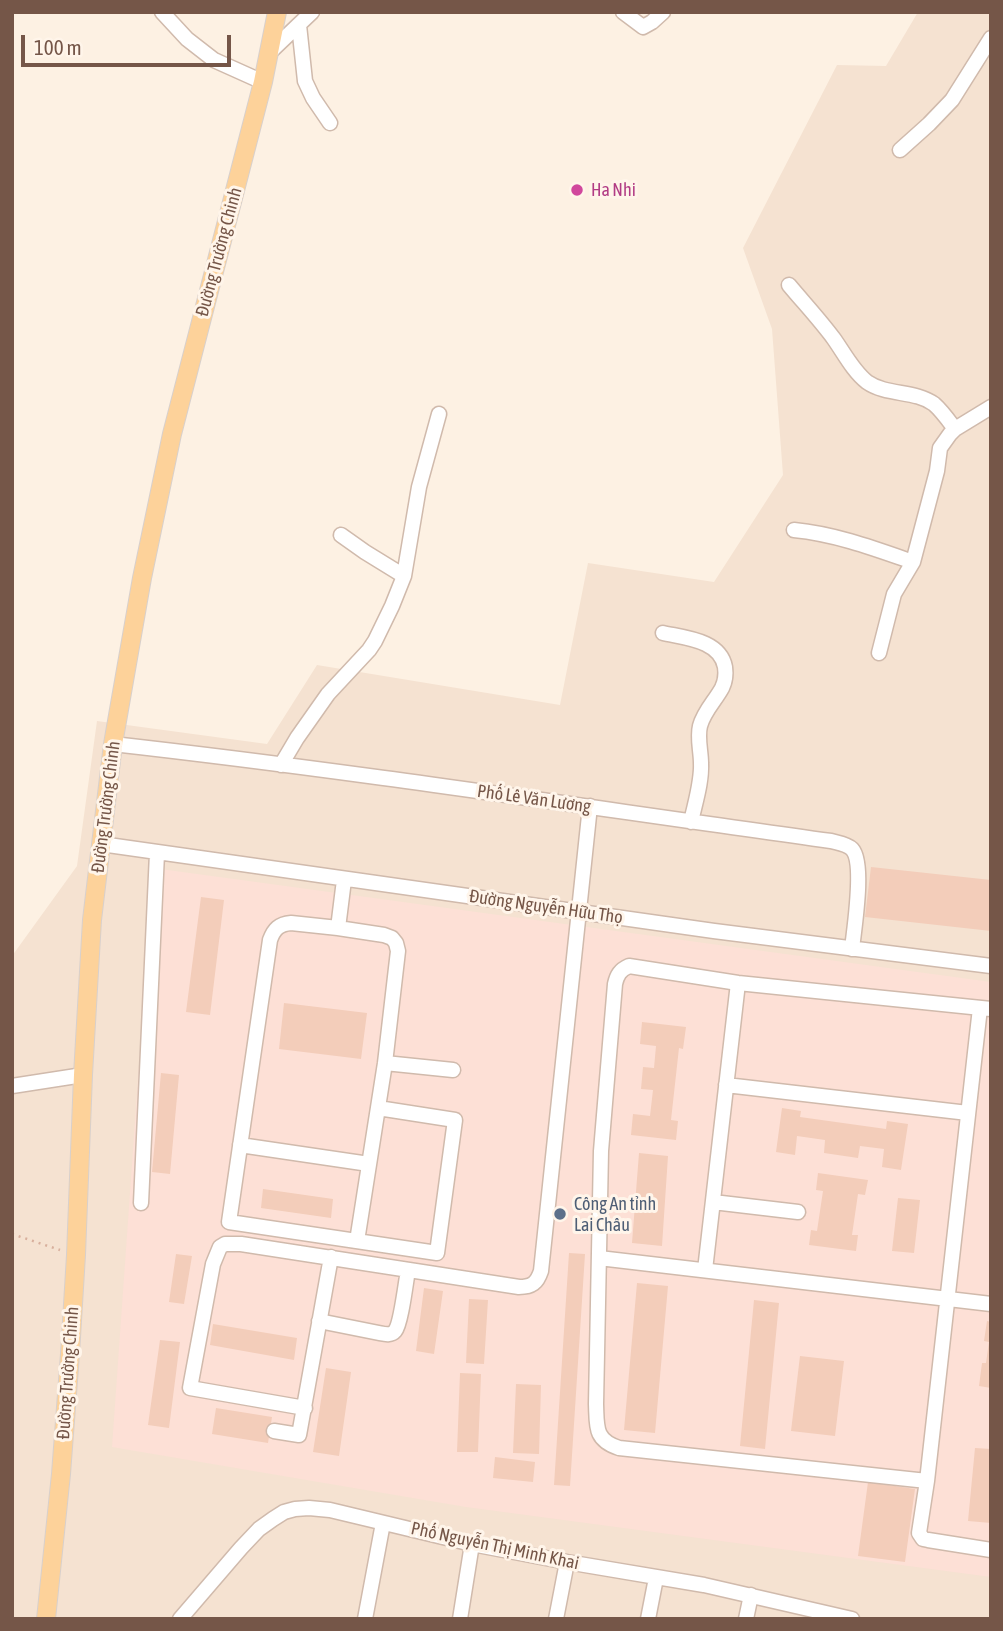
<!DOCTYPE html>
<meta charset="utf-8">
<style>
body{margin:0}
#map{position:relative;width:1003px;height:1631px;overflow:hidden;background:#fdf1e3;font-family:"Asap Condensed",sans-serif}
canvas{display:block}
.frame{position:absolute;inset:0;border:14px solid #755648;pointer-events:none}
.scale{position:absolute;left:21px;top:35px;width:210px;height:32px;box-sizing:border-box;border:4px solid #755648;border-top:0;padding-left:9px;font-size:21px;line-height:24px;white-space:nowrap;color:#755648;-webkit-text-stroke:5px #fff5ea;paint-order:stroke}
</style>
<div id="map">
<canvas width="1003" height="1631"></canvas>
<div class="frame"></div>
<div class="scale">100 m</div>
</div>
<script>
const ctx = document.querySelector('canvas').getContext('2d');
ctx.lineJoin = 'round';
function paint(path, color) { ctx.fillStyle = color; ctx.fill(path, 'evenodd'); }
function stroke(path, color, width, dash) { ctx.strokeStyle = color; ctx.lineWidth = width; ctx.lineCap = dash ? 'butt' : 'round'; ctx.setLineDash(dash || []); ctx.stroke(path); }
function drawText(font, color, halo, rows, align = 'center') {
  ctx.font = font + ' "Asap Condensed",sans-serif'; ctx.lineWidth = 6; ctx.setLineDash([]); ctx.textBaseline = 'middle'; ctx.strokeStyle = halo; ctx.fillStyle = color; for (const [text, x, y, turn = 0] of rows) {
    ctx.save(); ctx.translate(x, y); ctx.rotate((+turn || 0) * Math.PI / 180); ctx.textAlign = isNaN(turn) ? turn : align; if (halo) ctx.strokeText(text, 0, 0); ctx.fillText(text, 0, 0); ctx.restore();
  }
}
paint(new Path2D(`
 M918,12h73v1607h-979v-663l65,-90 20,-145 170,23 50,-79 243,40 28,-142 126,19 69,-107 -11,-146 -29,-81 94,-183 49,1z`), '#f5e2d1');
paint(new Path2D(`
 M153,868l838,114v595l-525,-70 -354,-60z`), '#fde0d6');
paint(new Path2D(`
 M871,867l120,13v51l-126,-14z
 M201,897l23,3 -14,115 -24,-3z
 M284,1003l83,10 -6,46 -82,-10z
 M642,1022l44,5 -3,22 -4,-1 -8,72 7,1 -2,19 -45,-5 2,-21 17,2 3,-26 -12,-1 2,-22 11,1 2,-22 -16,-2z
 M161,1073l18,2 -9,99 -18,-2z
 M782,1108l19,3 -1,6 86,12 1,-8 21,3 -7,46 -19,-3 2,-18 -24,-3 -2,12 -34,-5 1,-13 -28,-4 -2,19 -19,-3z
 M639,1153l29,3 -6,90 -30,-3z
 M818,1173l50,7 -3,15 -7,-1 -6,41h6l-2,16 -47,-6 2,-15 6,1 6,-40 -7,-1z
 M263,1189l70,10 -2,19 -70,-10z
 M898,1198l22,2 -6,53 -22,-2z
 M569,1253l16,1 -15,232 -16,-1z
 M176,1254l16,2 -8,48 -15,-2z
 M637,1283l31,3 -13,147 -31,-3z
 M424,1288l19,3 -9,63 -18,-3z
 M469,1299l19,1 -4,64 -18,-1z
 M754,1300l25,3 -14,146 -25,-3z
 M987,1321l4,1v66l-12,-2 3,-23h4l3,-21 -5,-1z
 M213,1324l84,14 -3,22 -84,-15z
 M160,1340l20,2 -11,86 -21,-3z
 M800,1356l44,5 -9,75 -44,-5z
 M326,1368l25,4 -12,84 -26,-4z
 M460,1373l21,1 -3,78h-21z
 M516,1384l25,1 -2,69 -26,-1z
 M216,1408l56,9 -4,26 -56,-9z
 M975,1448l16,1v74l-23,-2z
 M495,1457l40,5 -2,20 -40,-4z
 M868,1482l47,7 -10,73 -47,-6z`), '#f3cdba');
const minor = new Path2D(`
 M162,12l25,27 27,21 49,22
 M623,12l20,15 9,-5 11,-10
 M299,25l6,56 8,17 17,25
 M270,52l42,-40
 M900,150l29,-26 23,-24 39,-62
 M789,285c15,18 31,35 45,54 10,14 19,32 33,43 20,14 48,8 67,22 8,7 15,17 21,25
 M794,530c41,4 79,18 119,32
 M341,535l24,17 39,24
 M663,633c22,5 57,7 62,34 1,7 0,15 -3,21 -7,13 -18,23 -22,38 -3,12 1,25 1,37 1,19 -6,40 -10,59
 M879,653l15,-59 19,-32 24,-91 3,-23 10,-14 5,-5 36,-22
 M113,744c240,27 479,64 718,97 7,2 16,3 21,8 13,14 2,80 0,100
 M281,765l16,-27 31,-44 41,-44 6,-9 17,-35 12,-30 15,-89 20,-73
 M101,844l613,87 277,35
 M338,928l6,-48
 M980,1008l-53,473 -8,52 4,6 5,1 63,10
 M385,1063l68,7
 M726,1085l242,28
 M12,1086l71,-11
 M240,1145l129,19
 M713,1202l85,10
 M141,1203l16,-350
 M357,1241l28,-178 13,-112 -2,-8 -4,-5 -8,-3 -46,-7 -47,-5c-12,1 -17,6 -21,17l-41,282 208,31 18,-133 -77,-12
 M599,1258l392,46
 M705,1270l33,-287
 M319,1321l60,12c5,1 12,3 16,-2 6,-7 11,-50 13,-61
 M305,1408l-115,-20 23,-124 7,-17 5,-3h16l278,43c13,0 18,-4 22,-16l49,-465
 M274,1431l25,4 32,-178
 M927,1481l-308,-33c-25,-8 -22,-22 -23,-44l5,-253 14,-167c2,-9 5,-14 14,-18l109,17 253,26
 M180,1619l61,-71 18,-19 14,-10 11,-7 11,-3 14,-1 21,2 142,34 95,18 137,23 148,34
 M365,1619l18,-96
 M460,1619l12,-75
 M556,1619l11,-57
 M648,1619l8,-41
 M746,1619l5,-24`);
const major = new Path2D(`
 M46,1619l15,-145 9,-120 6,-99 7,-180 9,-155 21,-176 29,-166 30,-144 91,-352 14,-70`);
stroke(minor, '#d0baac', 17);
stroke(major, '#d8d0cc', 20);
stroke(new Path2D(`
 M12,1234l48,16`), '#d8b09d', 2.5, [2, 5]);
stroke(minor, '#fff', 14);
stroke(major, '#fdd29a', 18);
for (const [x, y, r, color] of [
 [577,190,7,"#d1479c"],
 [560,1214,7,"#5c6f8a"]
]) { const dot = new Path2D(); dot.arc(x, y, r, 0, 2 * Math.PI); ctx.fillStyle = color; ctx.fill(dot); stroke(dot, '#fff5ea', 2.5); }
drawText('18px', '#b23c85', '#fff5ea', [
 ["Ha Nhi",591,190]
], 'left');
drawText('18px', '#755648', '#fff5ea', [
 ["Đường Trường Chinh",219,252,-75],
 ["Phố Lê Văn Lương",534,799,8],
 ["Đường Trường Chinh",106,807,-83],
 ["Đường Nguyễn Hữu Thọ",546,907,8],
 ["Đường Trường Chinh",68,1373,-86],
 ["Phố Nguyễn Thị Minh Khai",495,1546,12]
]);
drawText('18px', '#4e5e75', '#fff5ea', [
 ["Công An tỉnh",574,1204],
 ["Lai Châu",574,1225]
], 'left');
</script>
